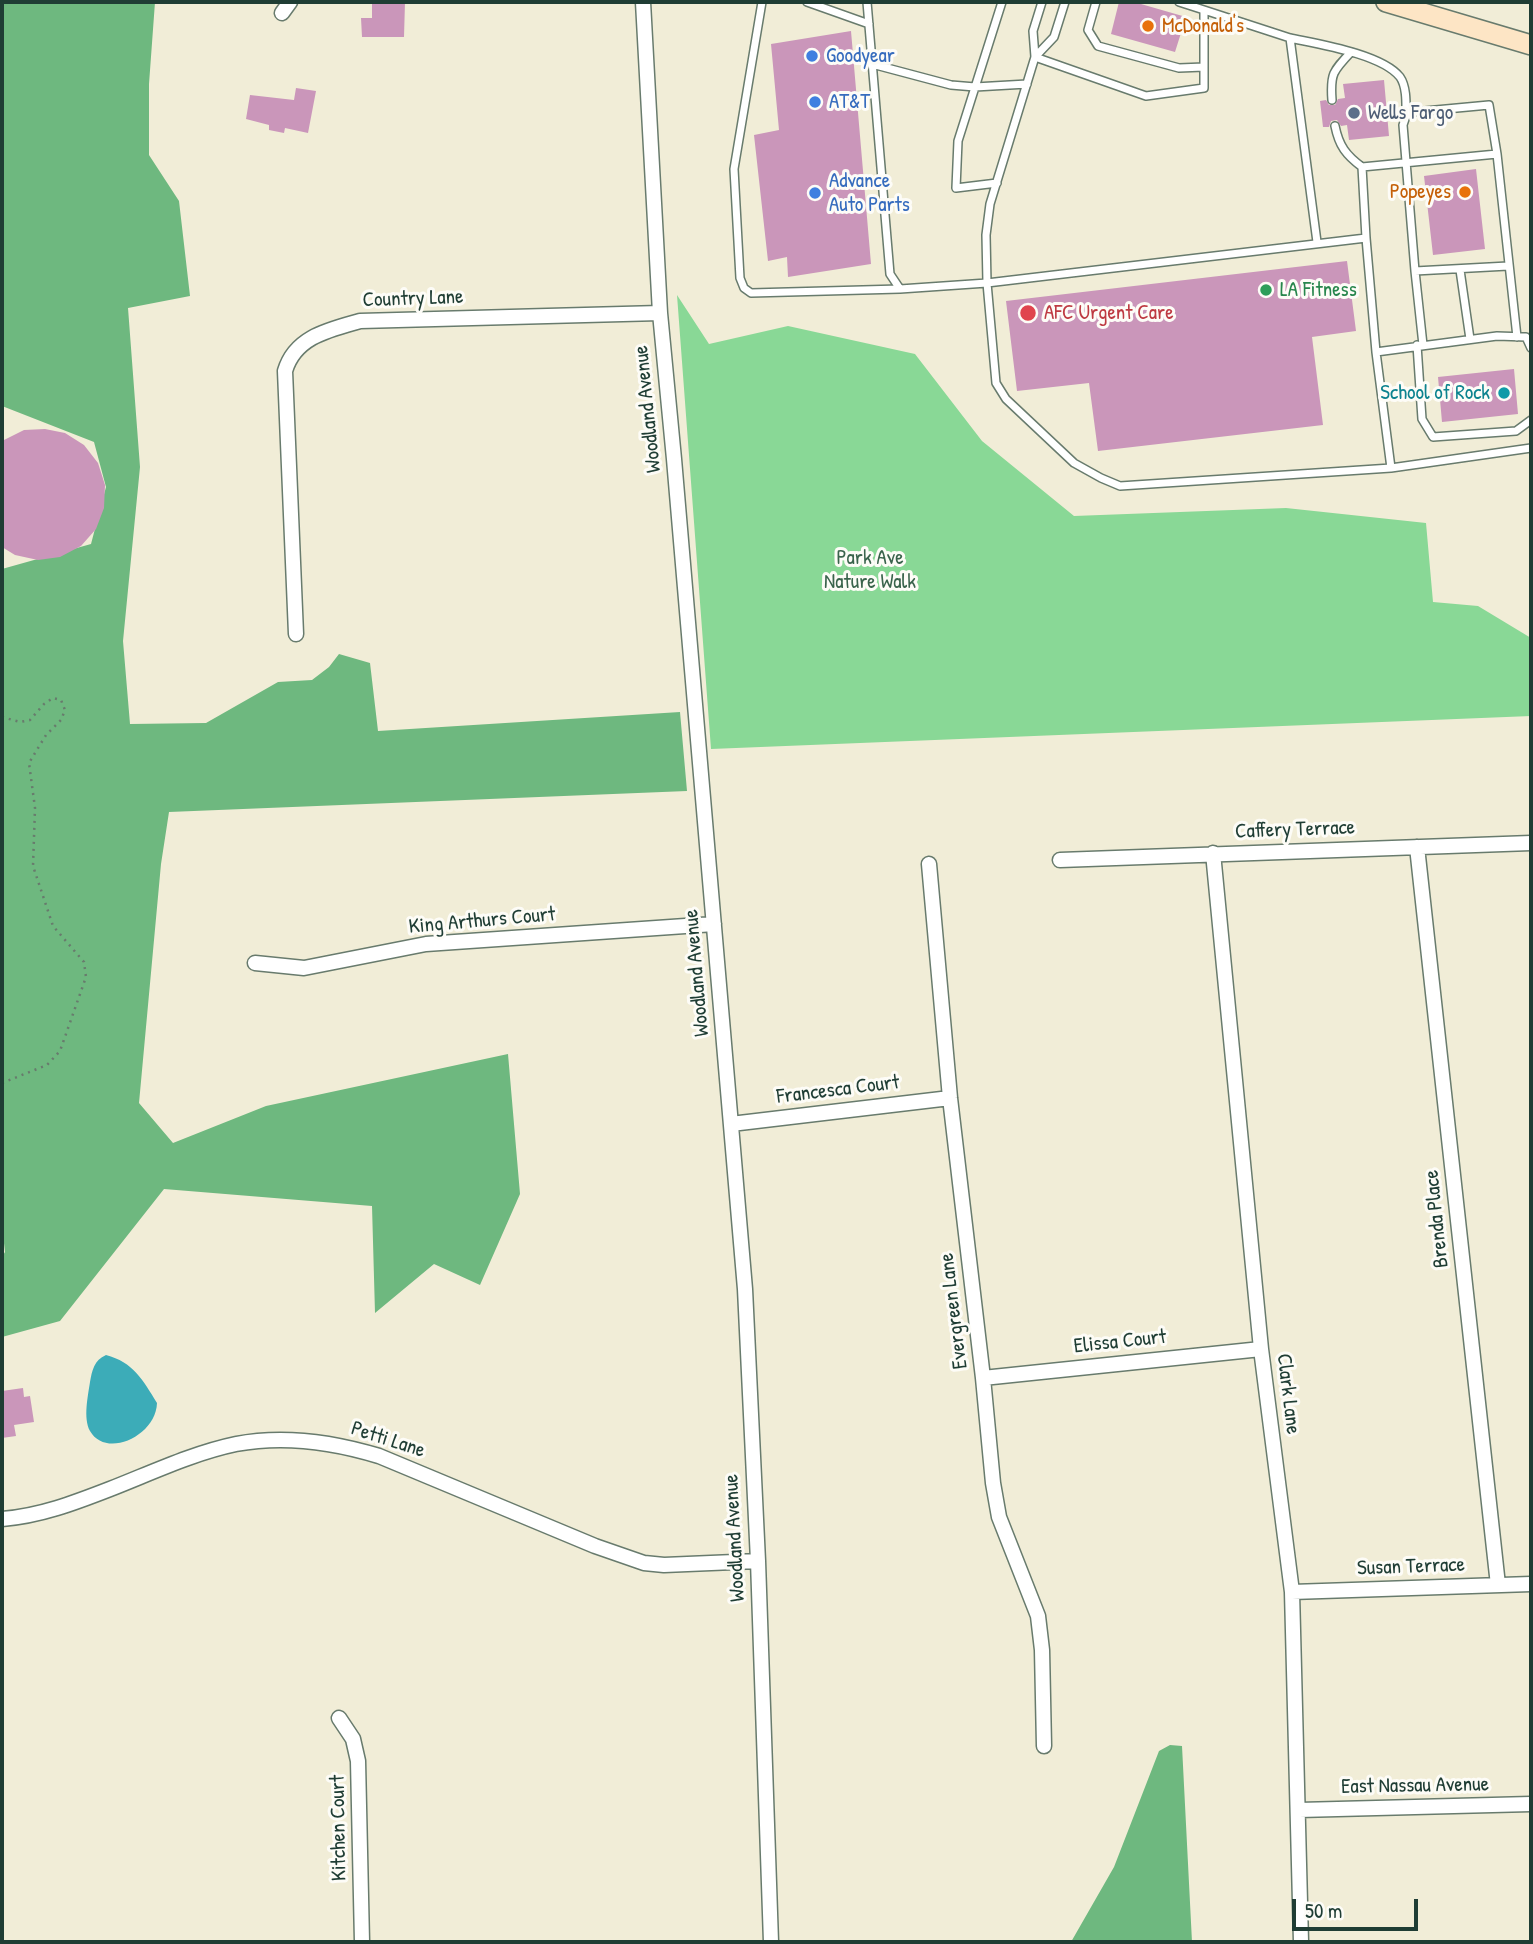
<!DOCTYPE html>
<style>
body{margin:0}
#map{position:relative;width:1533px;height:1944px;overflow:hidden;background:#f1edd7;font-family:"Patrick Hand",sans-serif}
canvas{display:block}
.frame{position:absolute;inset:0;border:4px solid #1f3d34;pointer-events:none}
.scale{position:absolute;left:1292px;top:1899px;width:126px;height:32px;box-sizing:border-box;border:4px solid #1f3d34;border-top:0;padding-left:9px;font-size:21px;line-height:24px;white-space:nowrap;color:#1f3d34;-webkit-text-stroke:5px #fdfcf7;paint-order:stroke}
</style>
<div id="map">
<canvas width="1533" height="1944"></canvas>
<div class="frame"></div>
<div class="scale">50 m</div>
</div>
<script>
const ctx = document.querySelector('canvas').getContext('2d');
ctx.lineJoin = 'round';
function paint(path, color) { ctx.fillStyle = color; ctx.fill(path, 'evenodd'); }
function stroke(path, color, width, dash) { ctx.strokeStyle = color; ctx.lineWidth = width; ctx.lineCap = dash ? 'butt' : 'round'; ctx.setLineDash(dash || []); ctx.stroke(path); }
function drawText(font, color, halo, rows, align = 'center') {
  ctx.font = font + ' "Patrick Hand",sans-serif'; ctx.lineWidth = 6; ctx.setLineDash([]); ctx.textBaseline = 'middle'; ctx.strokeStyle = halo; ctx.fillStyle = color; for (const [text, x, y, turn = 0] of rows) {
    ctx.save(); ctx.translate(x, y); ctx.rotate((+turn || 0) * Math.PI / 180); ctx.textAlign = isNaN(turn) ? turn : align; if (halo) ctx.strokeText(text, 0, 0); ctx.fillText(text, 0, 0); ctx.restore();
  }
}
paint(new Path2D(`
 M677,295l32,49 79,-18 127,28 67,87 92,75 212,-8 140,15 7,79 45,4 53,32v78l-820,33z`), '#89d896');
paint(new Path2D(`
 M2,2h153l-6,82v71l30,46 11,95 -62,12 12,159 -17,174 7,83 76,-1 72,-41 34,-2 17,-13 10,-13 31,9 8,68 302,-19 7,79 -518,21 -8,52 -22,239 34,40 93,-37 242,-52 12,140 -40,91 -46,-21 -59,49 -3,-107 -208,-17 -104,132 -58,16v-80l3,-5 -3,-26v-657l89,-25 15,-57 -12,-45 -92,-36z
 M1170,1745l12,1 10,196h-121l43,-75 45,-116z`), '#6eb87f');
paint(new Path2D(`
 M106,1355c27,7 37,25 51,48 -1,33 -51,56 -67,28 -7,-13 -2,-35 0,-49 2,-11 4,-22 16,-27z`), '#3cacb8');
paint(new Path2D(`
 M372,2h33l-1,35h-42l-1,-19h11z
 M1119,2h15l52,15 -11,35 -64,-18z
 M851,31l20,233 -83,13 -1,-20 -19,4 -14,-126 25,-5 -8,-86z
 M1384,80l5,56 -40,4 -2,-15 -6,1 -4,-6 -6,1 -2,6h-6l-3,-26 6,-1 3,5h6l3,-6 7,-1 -2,-14z
 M296,88l20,3 -8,42 -23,-5 -1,5 -15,-3v-5l-23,-6 4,-24 44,5z
 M1476,169l9,80 -52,6 -9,-79z
 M1347,261l9,70 -44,6 11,88 -225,26 -9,-68 -72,8 -11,-90z
 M1514,369l4,45 -76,8 -4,-45z
 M45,429l20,4 19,12 14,18 7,22 -1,23 -8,21 -15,17 -21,11 -22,3 -23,-5 -13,-8v-106l22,-11z
 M23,1388l1,9 6,-1 4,26 -20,3 2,11 -14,2v-47z`), '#ca96ba');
const service = new Path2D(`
 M762,2l-28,167 6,109 4,10 7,5 149,-4
 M807,2l62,22
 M867,2l23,272 10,15 87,-6 9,100 10,16 68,64 27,15 19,8 271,-18
 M1042,2l-9,29 2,26 -45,147 -4,31 1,48 379,-45 10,114 15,116 140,-20
 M1096,2l-8,28 10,16 81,22 25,-1
 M1179,2l25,8
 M1290,38c28,6 92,16 110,39 7,10 6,27 6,39
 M1035,57l111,39 58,-8v-78l86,28 27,204
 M1035,57l19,-20 11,-35
 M872,64l79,21 24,2 52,-3
 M1332,100c-2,-26 1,-29 19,-48
 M1335,126c4,20 11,29 27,41
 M997,183l-41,5 2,-47 44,-139
 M1366,238l-4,-71 135,-13 20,183
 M1460,270l10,69
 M1415,271l-12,-146 3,-9 8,-4 75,-7 8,49
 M1417,345l5,74 11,18 83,-6 15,-11
 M1423,345l-8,-74 93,-5
 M1376,352l121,-16 29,1 5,11`);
const minor = new Path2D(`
 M643,2l17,311 14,146 71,830 13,272 13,381
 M282,13l8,-11
 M296,634l-11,-263c10,-34 43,-41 75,-50l300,-8
 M1417,847l81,738
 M1213,853l48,496 31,243 9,350
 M1060,860l471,-17
 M929,864l21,234 33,280 10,105 6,34 39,99 4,34 2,96
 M255,963l49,5 122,-24 288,-20
 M731,1124l219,-26
 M983,1378l278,-29
 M2,1519c38,-3 72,-16 108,-30 41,-16 83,-36 126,-45 47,-9 97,-2 143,12l216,90 49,17 20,2 94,-4
 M1292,1592l239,-8
 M339,1718l14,21 5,22 4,181
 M1299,1810l232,-6`);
const secondary = new Path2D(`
 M1386,2l145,43`);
stroke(service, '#687b6d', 10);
stroke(minor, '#687b6d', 17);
stroke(secondary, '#687b6d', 22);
stroke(new Path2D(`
 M2,717l18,5 10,-2 14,-16 9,-6 8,2 4,10 -4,10 -15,15 -17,28 6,45 -2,58 20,60 31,36 2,15 -26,74 -13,14 -45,18`), '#687b6d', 2.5, [2, 5]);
stroke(service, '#fff', 7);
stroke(minor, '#fff', 14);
stroke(secondary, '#fde5c5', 19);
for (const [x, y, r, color] of [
 [1148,26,7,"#e8710a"],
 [812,56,7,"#3f7fe0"],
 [815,102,7,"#3f7fe0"],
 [1354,113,7,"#5c6f8a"],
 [1465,192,7,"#e8710a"],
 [815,193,7,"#3f7fe0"],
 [1266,290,7,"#2e9e5b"],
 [1028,313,9,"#e0444e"],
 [1504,393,7,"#0f9aa8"]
]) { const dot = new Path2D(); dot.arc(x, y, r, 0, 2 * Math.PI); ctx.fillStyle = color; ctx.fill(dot); stroke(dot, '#fdfcf7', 2.5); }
drawText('21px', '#c56008', '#fdfcf7', [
 ["McDonald's",1162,26],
 ["Popeyes",1451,192,"right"]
], 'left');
drawText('21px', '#366cbe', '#fdfcf7', [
 ["Goodyear",826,56],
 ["AT&T",829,102],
 ["Advance",829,181],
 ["Auto Parts",829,205]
], 'left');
drawText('21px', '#4e5e75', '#fdfcf7', [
 ["Wells Fargo",1368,113]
], 'left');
drawText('21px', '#27864d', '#fdfcf7', [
 ["LA Fitness",1280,290]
], 'left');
drawText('21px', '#1f3d34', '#fdfcf7', [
 ["Country Lane",413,299,-2],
 ["Woodland Avenue",648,409,-96],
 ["Caffery Terrace",1295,830,-2],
 ["King Arthurs Court",482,921,-5],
 ["Woodland Avenue",697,973,-95],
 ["Francesca Court",838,1090,-7],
 ["Brenda Place",1437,1219,-96],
 ["Evergreen Lane",954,1311,-97],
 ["Elissa Court",1120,1342,-6],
 ["Clark Lane",1288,1394,83],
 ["Petti Lane",388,1440,18],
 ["Woodland Avenue",735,1538,-93],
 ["Susan Terrace",1411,1567,-2],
 ["East Nassau Avenue",1415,1786,-1],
 ["Kitchen Court",339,1828,-91]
]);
drawText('21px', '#be3a42', '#fdfcf7', [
 ["AFC Urgent Care",1044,313]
], 'left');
drawText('21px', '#0d838f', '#fdfcf7', [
 ["School of Rock",1490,393]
], 'right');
drawText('21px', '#3a644c', '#fdfcf7', [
 ["Park Ave",870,558],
 ["Nature Walk",870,582]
]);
</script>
